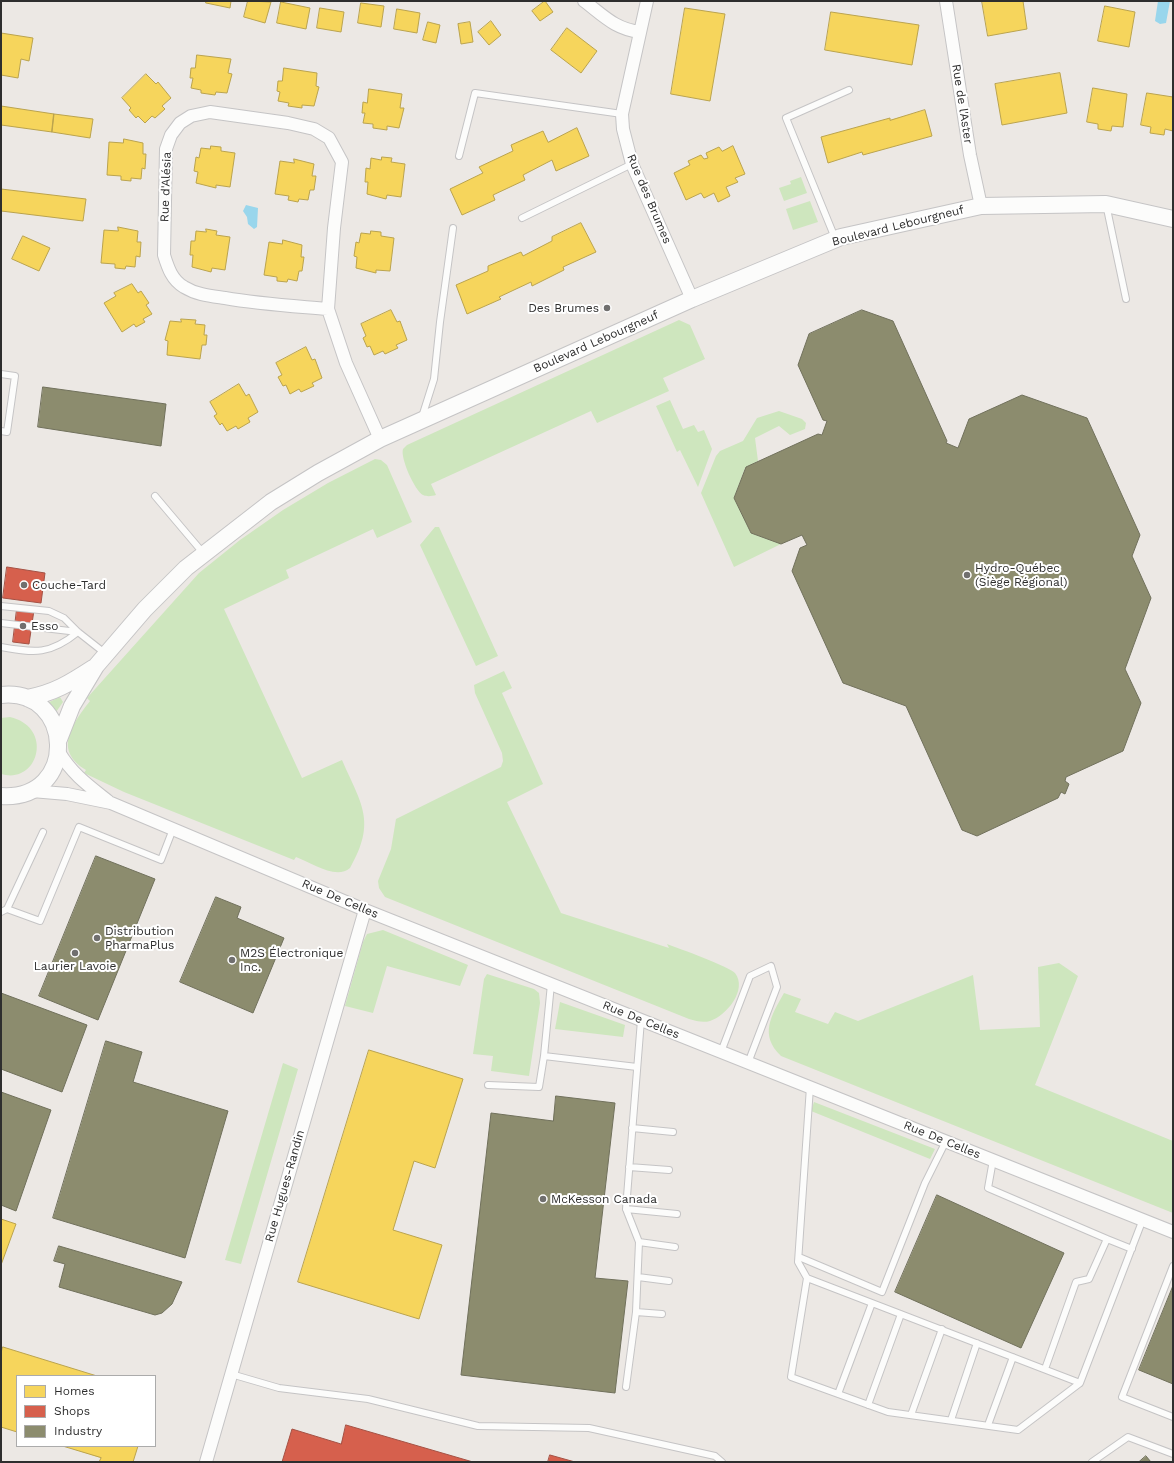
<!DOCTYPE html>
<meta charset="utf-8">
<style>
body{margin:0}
#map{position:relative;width:1174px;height:1463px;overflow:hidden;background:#ece8e4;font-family:"Work Sans",sans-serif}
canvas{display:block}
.frame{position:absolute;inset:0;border:2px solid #2e2e2e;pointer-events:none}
.legend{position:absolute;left:16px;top:1375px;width:140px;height:72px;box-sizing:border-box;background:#fff;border:1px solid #ababab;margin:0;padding:5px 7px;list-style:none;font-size:12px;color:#2e2e2e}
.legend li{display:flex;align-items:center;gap:8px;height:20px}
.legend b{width:20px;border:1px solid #ababab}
</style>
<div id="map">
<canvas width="1174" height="1463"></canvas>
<div class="frame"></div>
<ul class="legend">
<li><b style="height:11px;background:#f6d55c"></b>Homes</li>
<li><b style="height:11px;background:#d6604d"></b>Shops</li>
<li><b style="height:11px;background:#8c8c6e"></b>Industry</li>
</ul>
</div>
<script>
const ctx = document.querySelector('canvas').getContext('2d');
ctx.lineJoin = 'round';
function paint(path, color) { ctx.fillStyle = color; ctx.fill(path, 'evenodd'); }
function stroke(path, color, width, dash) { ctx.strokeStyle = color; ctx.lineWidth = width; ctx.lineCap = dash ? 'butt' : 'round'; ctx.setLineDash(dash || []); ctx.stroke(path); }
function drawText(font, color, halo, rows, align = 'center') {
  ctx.font = font + ' "Work Sans",sans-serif'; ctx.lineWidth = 4; ctx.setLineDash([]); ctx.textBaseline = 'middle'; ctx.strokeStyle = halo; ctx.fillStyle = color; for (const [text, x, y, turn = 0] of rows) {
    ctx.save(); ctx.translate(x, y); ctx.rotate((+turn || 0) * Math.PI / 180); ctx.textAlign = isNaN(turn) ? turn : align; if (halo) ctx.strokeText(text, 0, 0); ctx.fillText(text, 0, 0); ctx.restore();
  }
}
paint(new Path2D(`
 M801,177l6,16 -23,8 -5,-13 12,-4 -1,-3z
 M810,201l8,21 -25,8 -7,-21z
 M679,320l11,5 15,34 -42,19 6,13 -72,32 -6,-12 -160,73 5,11c-4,1 -9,2 -13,0 -8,-4 -23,-37 -20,-46l4,-4z
 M670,400l13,29 11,-4 4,7 6,-2 8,19 -14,38 -18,-37 -3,2 -21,-46z
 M779,411l23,8 4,4 -1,6 -15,6 -11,-9 -24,12 3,23 -13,7 -11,30 17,35 30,11 -47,23 -33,-74 15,-37 4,-5 23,-10 14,-23z
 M375,459l6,1 6,5 25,57 -35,16 -4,-9 -87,41 3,8 -65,31 78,169 40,-18c19,44 35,61 8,108 -14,12 -38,-5 -54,-11l-2,3 -170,-68 -40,-19 2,-3c-33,-20 -14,-46 4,-69l-3,-3 112,-125 41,-33 43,-30 45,-27z
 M435,527h4l59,129 -22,10 -56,-121z
 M504,671l8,17 -10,5 41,91 -36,18 54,111 108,35 -2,-4c11,4 63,23 68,29 13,17 -9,43 -25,48 -7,2 -14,0 -21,-2l-304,-122 -6,-9 -1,-7 13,-32 5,-30 105,-52 2,-6 -1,-8 -27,-60 -1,-8z
 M60,697l3,5 -9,13 -9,-11z
 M10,717c44,10 29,68 -9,57v-56z
 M383,930l85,35 -8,21 -73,-20 -14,47 -28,-7 18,-64 4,-8z
 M1059,963l19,13 -43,109 138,56v72l-392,-157c-22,-21 -10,-40 3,-63l17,6 -6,13 33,12 7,-12 23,9 115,-46 7,55 60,-3 -2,-60z
 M487,974l47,15 5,4 1,10 -11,73 -38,-5 2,-15 -20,-2 11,-75z
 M560,1002l65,23 -2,12 -68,-8z
 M283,1063l15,6 -57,195 -16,-4z
 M814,1102l121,47 -5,10 -119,-48z`), '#cee6be');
paint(new Path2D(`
 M1158,1h12l-4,22 -6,1 -5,-3z
 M246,205l12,3 -1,19 -3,2 -6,-5 -1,-7 -4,-6z`), '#99d6ec');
const homes = new Path2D(`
 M206,1h25l-1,7 -24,-5z
 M248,1l23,1 -6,21 -21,-6z
 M545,1l8,11 -13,9 -8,-10z
 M982,1h41l4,28 -39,7z
 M281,2l29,6 -4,21 -29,-6z
 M361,3l23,3 -3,21 -23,-4z
 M1105,6l30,6 -6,35 -31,-6z
 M320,8l24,4 -3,20 -24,-4z
 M685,8l40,6 -15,87 -39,-7z
 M397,9l23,4 -3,20 -23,-4z
 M831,12l88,13 -7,40 -87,-15z
 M491,21l10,14 -12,10 -11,-13z
 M428,22l12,3 -4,18 -13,-3z
 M470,22l3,20 -12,2 -3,-20z
 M567,28l30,23 -16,22 -30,-23z
 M1,33l32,5 -4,23 -8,-2 -3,19 -17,-3z
 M197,55l34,4 -3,14 4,1 -5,19 -11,-1 -1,3 -14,-2v-3l-10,-2 2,-10h-3l1,-10h4z
 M284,68l33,5 -1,13 3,1 -5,19 -12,-1v3l-14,-2 1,-3 -11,-2 2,-9 -3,-1 1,-10h4z
 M1060,73l7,40 -65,12 -7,-41z
 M146,74l10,10 2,-2 13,16 -9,8 3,3 -10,9 -3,-2 -7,7 -7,-7 -2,2 -7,-8 2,-2 -9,-10z
 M1093,88l34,6 -4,33 -11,-1 -1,5 -13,-2v-5l-11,-2z
 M369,89l33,5 -2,14h4l-5,20 -12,-2v4l-14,-2v-4l-10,-1 2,-10h-3l1,-11 4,1z
 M1147,93l26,4v34l-8,-2 -1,6 -14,-2 1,-6 -10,-2z
 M1,106l53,8 -2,18 -51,-7z
 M925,110l7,26 -69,19 -1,-3 -34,11 -7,-26 69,-19v2z
 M54,114l39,5 -3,19 -38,-6z
 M577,128l12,28 -33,15 -4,-11 -29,15 2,5 -32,15 2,5 -33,15 -12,-26 33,-16 -4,-6 34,-16 -2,-6 32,-14 5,11z
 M124,139l19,4v11h3l-1,15 -3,-1 -1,11 -10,-1v3l-10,-1v-4l-14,-1 2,-33 14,1z
 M211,146l10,1v4l14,2 -5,34 -14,-2v3l-20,-5 2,-11 -4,-1 2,-14 3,1 2,-10 9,1z
 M733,146l12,28 -10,4 3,4 -12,5 4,9 -12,6 -4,-9 -10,5 -3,-5 -15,7 -12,-27 16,-8 -2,-4 13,-6 3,4 4,-1 -2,-5 13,-6 3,4z
 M382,157l10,1 -1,4 14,2 -4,33 -14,-2 -1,4 -19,-5 1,-12h-3l1,-14 4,1 1,-11 10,2z
 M294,159l20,5 -2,12h4l-2,14h-4l-2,10 -9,-1 -1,3 -10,-2 1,-4 -14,-2 5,-33 14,2z
 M1,189l85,10 -3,22 -82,-10z
 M581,223l15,29 -33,15 1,3 -32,16 -1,-4 -32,15 2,2 -34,15 -11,-29 32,-14v-5l33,-14 2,4 29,-15v-4z
 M118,227l20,4 -1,11h4l-1,15 -4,-1 -1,11 -9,-1 -1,3 -10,-1v-4l-14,-1 3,-33 14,1z
 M206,229l11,2 -1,4 14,2 -5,33 -13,-2 -1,4 -19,-5 1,-12h-3l1,-14h4l1,-10 10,1z
 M371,231l10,1v4l13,2 -4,33 -14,-1v3l-20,-5 1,-11 -3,-1 2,-14 3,1 2,-10 9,1z
 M23,236l27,12 -11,23 -27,-12z
 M283,240l19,5 -1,12h3l-2,14h-3l-2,10 -9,-2 -1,3 -10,-1v-4l-13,-2 5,-33 13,2z
 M132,284l6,9 3,-2 8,12 -3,2 6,9 -9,5 2,3 -9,5 -2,-3 -12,8 -18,-29 12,-7 -2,-3z
 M391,310l6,12 3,-1 7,19 -11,5 2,3 -13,6 -2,-3 -9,4 -4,-9 -3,1 -4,-9 3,-2 -5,-12z
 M181,319l15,1 -1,4 10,1 -1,10h3l-1,10h-4l-2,14 -33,-4 1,-14 -3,-1 5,-19 11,1z
 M306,347l6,13 3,-1 7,19 -10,5 2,3 -13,6 -2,-3 -9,5 -4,-9 -3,1 -5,-9 4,-2 -6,-12z
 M239,384l7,12 3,-2 9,18 -10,6 2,4 -12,7 -2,-3 -9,5 -5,-8 -2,2 -6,-9 3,-2 -7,-12z
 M369,1050l94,29 -28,89 -21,-7 -21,69 49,15 -23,74 -121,-37z
 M1,1219l15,5 -15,41z
 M3,1347l94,29h-80v56l-16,-5v-74z
 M63,1446h75l-5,16h-34l2,-4z`);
paint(homes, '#f6d55c');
stroke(homes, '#baa34e', 1);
const shops = new Path2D(`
 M7,567l38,6 -4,30 -38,-5z
 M17,609l17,1 -5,34 -16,-2z
 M346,1425l127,37h-191l10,-33 49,15z
 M550,1455l25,7h-27z`);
paint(shops, '#d6604d');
stroke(shops, '#a45144', 1);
const industry = new Path2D(`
 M862,310l31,11 54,120 -1,2 12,5 11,-29 53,-24 65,23 53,117 -8,21 19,42 -26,71 16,34 -18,48 -57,26 -1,4 4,3 -4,10 -4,-2 -3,6 -81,38 -15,-6 -56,-124 -63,-23 -51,-112 8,-23 7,-3 -5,-10 -21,9 -30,-11 -17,-35 12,-31 72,-33 4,1 5,-14 -4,-1 -25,-55 11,-31z
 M43,387l123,17 -5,42 -123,-19z
 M96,856l59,23 -57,141 -59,-24z
 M216,897l25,10 -4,11 47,20 -31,75 -73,-31z
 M1,993l86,32 -25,67 -61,-23z
 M106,1041l36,11 -9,30 95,29 -43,147 -132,-40z
 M1,1092l50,18 -35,101 -15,-6z
 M556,1096l59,7 -20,175 33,3 -13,112 -154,-18 30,-262 62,8z
 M937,1195l127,58 -43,95 -126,-56z
 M59,1246l123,36 -10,22 -10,9 -7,2 -96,-28 6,-23 -11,-3z
 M1173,1286v98l-34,-14z
 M1146,1456l5,6h-12z`);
paint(industry, '#8c8c6e');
stroke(industry, '#70705b', 1);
const service = new Path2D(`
 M459,156l16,-63 147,21
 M1106,204l20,95
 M522,218l110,-54
 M835,238l-49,-120 63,-28
 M1,374l14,2 -8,56 -6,-1
 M422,417l12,-38 6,-57 13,-94
 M155,496l49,58
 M1,606l48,5 15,7 14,14
 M1,623l77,9
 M1,647c34,6 49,8 77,-15l28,22
 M7,909l33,12 39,-94 82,33 12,-31
 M1,912l6,-3 36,-77
 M641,1020l-15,189 13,33 -3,70 26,2
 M721,1052l29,-76 21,-10 6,21 -29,76
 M544,1056l7,-72
 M488,1085l51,2 5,-31 93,11
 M632,1128l41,4
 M993,1160l-5,28 119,51
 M629,1167l40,3
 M626,1209l51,5
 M639,1242l36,5
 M799,1257l83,35 43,-109 21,-42
 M1173,1266l-51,131 51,20
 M638,1277l31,4
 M807,1278l-9,-16 12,-175
 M1045,1369l31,-87 13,-3 18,-40 25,10
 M231,1374l48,14 89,11 110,27 111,2 126,28 7,6
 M1080,1383l-273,-105 -16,99 97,35 130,18 62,-47 63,-164
 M626,1387l10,-75
 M838,1394l34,-91
 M868,1405l33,-91
 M911,1415l31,-86
 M951,1420l26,-77
 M988,1425l25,-68
 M1092,1462l36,-25 45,17`);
const minor = new Path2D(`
 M584,1c20,15 31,28 56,31
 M647,1l-25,113 1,15 9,35 60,135
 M946,1l24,154 11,51
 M328,309c-34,-3 -69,-5 -103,-11 -14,-2 -28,-3 -41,-11 -12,-7 -16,-19 -20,-32l2,-106 5,-14 9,-12 11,-7 19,-4 78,11 26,6 15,9 13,24 -8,66 -6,81 18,54 34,76
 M59,752c13,22 30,34 49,49
 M32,791l35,3 44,9 254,107 808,322
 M206,1462l159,-552`);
const secondary = new Path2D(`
 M1,695c73,-8 79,106 0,101
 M27,698c27,-5 43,-15 66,-30
 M59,739l13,-33 24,-40 49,-57 41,-41 85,-66 47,-29 62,-34 312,-140 149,-62 140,-31 125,-2 67,15`);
stroke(service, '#c5c4c5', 8);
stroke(minor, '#c5c4c5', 14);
stroke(secondary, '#c5c4c5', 18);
stroke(service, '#fcfcfb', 6);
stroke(minor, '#fcfcfb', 12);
stroke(secondary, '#fcfcfb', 16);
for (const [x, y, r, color] of [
 [607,308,4,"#706f6e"],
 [967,575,4,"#706f6e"],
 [24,585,4,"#706f6e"],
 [23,626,4,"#706f6e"],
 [97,938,4,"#706f6e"],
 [75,953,4,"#706f6e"],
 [232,960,4,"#706f6e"],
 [543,1199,4,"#706f6e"]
]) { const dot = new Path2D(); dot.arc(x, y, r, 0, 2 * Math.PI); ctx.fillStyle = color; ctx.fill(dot); stroke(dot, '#fff', 1.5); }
drawText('12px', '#2e2e2e', '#fff', [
 ["Rue de l'Aster",962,104,81],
 ["Rue d'Alésia",166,187,-88],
 ["Rue des Brumes",649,199,67],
 ["Boulevard Lebourgneuf",898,226,-14],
 ["Boulevard Lebourgneuf",596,342,-24],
 ["Rue De Celles",340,899,23],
 ["Rue De Celles",641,1020,22],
 ["Rue De Celles",942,1140,22],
 ["Rue Hugues-Randin",285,1186,-74]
]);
drawText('12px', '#2e2e2e', '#fff', [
 ["Des Brumes",599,308,"right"],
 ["Hydro-Québec",975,568],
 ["(Siège Régional)",975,582],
 ["Couche-Tard",32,585],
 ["Esso",31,626],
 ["Distribution",105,931],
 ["PharmaPlus",105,945],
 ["M2S Électronique",240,953],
 ["Inc.",240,967],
 ["Laurier Lavoie",75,966,"center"],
 ["McKesson Canada",551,1199]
], 'left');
</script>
